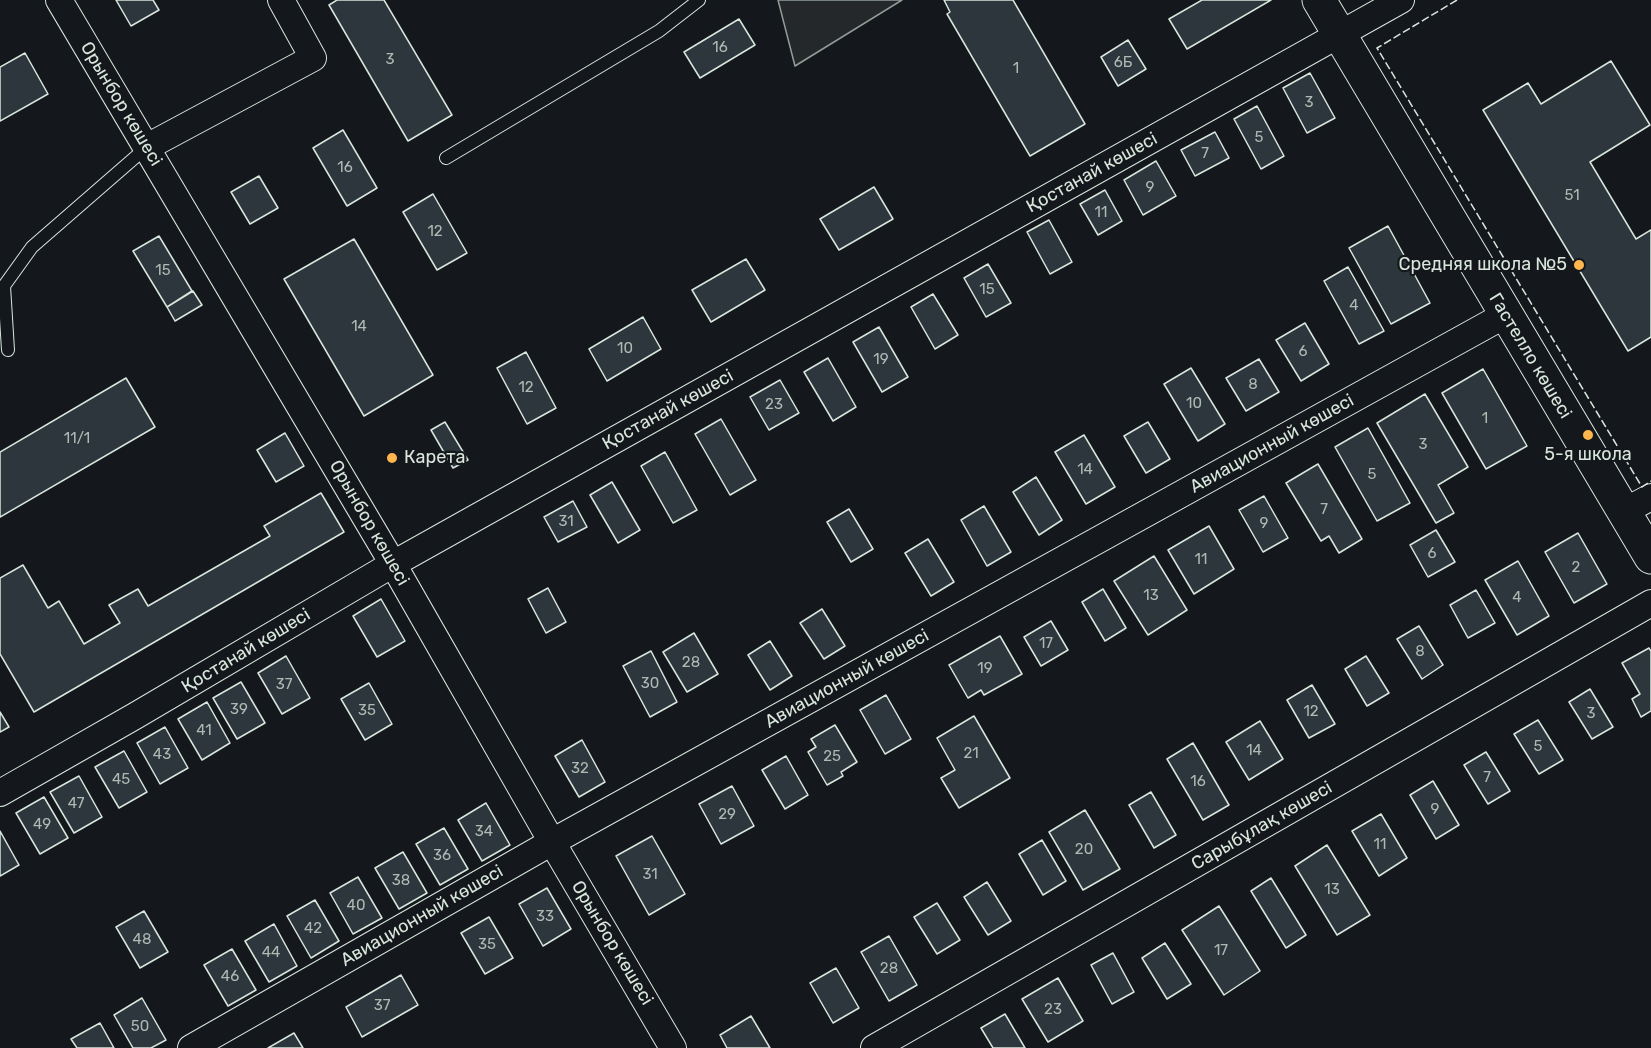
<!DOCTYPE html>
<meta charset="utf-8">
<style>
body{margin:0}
canvas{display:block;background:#14181c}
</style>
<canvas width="1651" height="1048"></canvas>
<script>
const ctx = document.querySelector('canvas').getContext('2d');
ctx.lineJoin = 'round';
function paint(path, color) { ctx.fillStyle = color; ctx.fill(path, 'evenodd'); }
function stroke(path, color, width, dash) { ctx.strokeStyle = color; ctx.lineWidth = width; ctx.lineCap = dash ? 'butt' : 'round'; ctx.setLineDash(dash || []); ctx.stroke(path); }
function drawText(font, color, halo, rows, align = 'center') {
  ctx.font = font + ' Rubik,sans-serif'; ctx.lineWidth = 4.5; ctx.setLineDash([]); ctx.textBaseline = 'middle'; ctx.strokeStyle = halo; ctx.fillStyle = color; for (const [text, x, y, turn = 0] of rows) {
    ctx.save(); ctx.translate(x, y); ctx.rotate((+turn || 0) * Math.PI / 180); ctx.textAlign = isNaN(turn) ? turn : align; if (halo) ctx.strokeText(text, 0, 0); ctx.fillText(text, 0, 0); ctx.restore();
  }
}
const parking = new Path2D(`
 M778,0h124l-107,66z`);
paint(parking, '#24282b');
stroke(parking, '#939e99', 1.5);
const building = new Path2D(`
 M116,0h37l6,10 -28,16z
 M337,0h47l68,115 -44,26 -79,-136z
 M944,0h69l72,124 -55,32 -83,-142 3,-2z
 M1202,0h69l-84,49 -18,-30z
 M739,19l16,26 -55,33 -16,-26z
 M1128,40l18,29 -28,17 -17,-29z
 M25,53l23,41 -48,27v-54z
 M1611,61l39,64 -60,37 46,77 15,-9v107l-23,14 -145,-241 45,-27 13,21z
 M1310,73l25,45 -28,15 -24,-45z
 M1257,106l27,50 -23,13 -27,-50z
 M343,130l34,58 -30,18 -34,-58z
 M1215,132l14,26 -34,18 -14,-26z
 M1156,161l20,35 -33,19 -19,-35z
 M259,176l19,32 -28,16 -19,-32z
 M874,187l19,32 -54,31 -19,-31z
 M1105,190l17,31 -24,14 -18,-31z
 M433,194l34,59 -30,17 -34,-58z
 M1049,220l23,42 -22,12 -23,-42z
 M1388,226l42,77 -39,21 -42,-76z
 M159,236l33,55 -25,16 -34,-56z
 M354,239l79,136 -69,41 -80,-137z
 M746,259l19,31 -54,32 -19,-32z
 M988,264l23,39 -25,14 -22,-39z
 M1348,267l36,64 -25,13 -35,-63z
 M193,291l9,14 -27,16 -8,-14z
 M933,294l25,41 -23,14 -24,-42z
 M643,317l18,32 -54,32 -18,-32z
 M1305,323l24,41 -28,17 -25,-41z
 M879,327l29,50 -26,15 -29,-50z
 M526,352l30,56 -29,16 -30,-56z
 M828,358l28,49 -23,14 -29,-49z
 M1259,359l20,33 -33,19 -20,-33z
 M1191,368l34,56 -27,17 -34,-57z
 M1483,369l44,77 -41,23 -44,-76z
 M126,378l29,49 -155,90v-65z
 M780,380l19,33 -30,17 -19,-33z
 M1425,394l43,73 -30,18 16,28 -18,10 -59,-100z
 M721,419l35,61 -26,15 -35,-61z
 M445,422l23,38 -15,8 -22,-38z
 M1148,422l22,37 -24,14 -22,-37z
 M1368,428l42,75 -33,18 -42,-74z
 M285,433l19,33 -28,16 -19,-32z
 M1084,435l31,52 -29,17 -31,-52z
 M665,452l32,58 -24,13 -32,-57z
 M1318,464l44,75 -23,14 -10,-17 -8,5 -35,-58z
 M1036,477l26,43 -23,15 -26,-43z
 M612,482l28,48 -22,13 -28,-48z
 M321,493l23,39 -310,180 -34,-58v-76l23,-13 25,43 11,-7 25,43 36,-21 -11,-18 29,-16 10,17 122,-70 -6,-10z
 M1264,496l24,42 -25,14 -24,-42z
 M573,501l14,26 -29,15 -14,-25z
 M984,506l27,46 -24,14 -26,-46z
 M849,509l24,40 -22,13 -24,-40z
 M1209,526l25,43 -40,25 -26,-44z
 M1436,530l19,32 -27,15 -18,-32z
 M1578,533l29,51 -33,19 -29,-51z
 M928,539l26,43 -23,14 -26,-43z
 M1154,556l33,54 -39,25 -34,-54z
 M1518,561l31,55 -32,19 -32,-55z
 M548,588l18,34 -20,11 -18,-34z
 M1103,589l23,39 -21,13 -23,-39z
 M1476,590l19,33 -27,15 -18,-33z
 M381,599l24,42 -28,16 -24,-41z
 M822,609l23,37 -21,13 -24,-36z
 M1051,621l17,29 -27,16 -17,-29z
 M1419,626l24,39 -21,14 -25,-40z
 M694,633l24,41 -31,18 -24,-40z
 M1000,636l22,38 -38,21 -3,-5 -13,8 -19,-33z
 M770,641l22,35 -22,14 -22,-35z
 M1649,648l2,3v60l-10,6 -9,-18 8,-5 -18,-31z
 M651,651l26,51 -27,15 -27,-51z
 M286,656l24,42 -28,16 -24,-41z
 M1366,656l23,37 -22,13 -22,-37z
 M241,682l24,41 -28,16 -24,-41z
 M369,683l23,41 -27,16 -24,-41z
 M1312,685l23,39 -26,14 -22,-38z
 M1590,689l23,38 -21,12 -23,-37z
 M886,695l25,44 -26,15 -25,-44z
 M207,702l23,41 -28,17 -24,-41z
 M0,712l9,15 -9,5z
 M974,716l36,62 -51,30 -18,-30 14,-8 -18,-32z
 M1538,720l25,40 -24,14 -25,-40z
 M1260,721l23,38 -34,21 -23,-38z
 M835,725l22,37 -16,10 2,4 -16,9 -19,-33 8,-5 -5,-8z
 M165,727l23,41 -28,16 -23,-41z
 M582,740l23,42 -26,15 -24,-41z
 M1193,743l36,62 -26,15 -36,-61z
 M124,751l23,41 -28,16 -24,-41z
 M1486,752l24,39 -22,13 -24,-39z
 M786,756l22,39 -23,14 -23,-39z
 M79,776l23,41 -28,16 -24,-41z
 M1433,781l26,44 -23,14 -26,-44z
 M732,786l22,40 -33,18 -22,-40z
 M1151,792l25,43 -22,13 -25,-43z
 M44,797l24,41 -28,16 -24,-41z
 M486,803l24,42 -28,16 -24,-41z
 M1085,810l35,59 -37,21 -34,-58z
 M1381,814l26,44 -28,18 -27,-45z
 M444,828l24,41 -28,16 -24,-41z
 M0,831l19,34 -19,11z
 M652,836l33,58 -36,21 -33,-59z
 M1042,840l24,41 -23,14 -24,-41z
 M1327,845l43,70 -33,20 -42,-69z
 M403,852l24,41 -28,16 -24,-41z
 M358,877l24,41 -29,16 -23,-41z
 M1271,878l35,57 -20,13 -35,-57z
 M987,882l24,39 -23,14 -24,-38z
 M547,888l24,41 -28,17 -24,-42z
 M315,900l24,41 -28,17 -24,-42z
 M937,903l23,37 -23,14 -23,-37z
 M1219,906l41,65 -36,24 -42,-65z
 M144,911l24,41 -28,16 -24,-41z
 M489,917l24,41 -28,16 -24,-41z
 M274,924l23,42 -28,16 -24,-41z
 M889,936l28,49 -28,16 -28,-49z
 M1165,943l26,41 -24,15 -25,-41z
 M232,949l24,41 -28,16 -24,-41z
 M1113,953l21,39 -22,12 -21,-39z
 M836,968l23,40 -26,15 -23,-40z
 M401,975l17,30 -56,32 -16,-30z
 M1058,978l25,43 -35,21 -26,-43z
 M142,998l24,42 -15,8h-18l-19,-33z
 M1005,1014l20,34h-32l-12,-20z
 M751,1016l19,32h-43l-7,-13z
 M100,1023l14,25h-37l-6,-9z
 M294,1033l9,15h-35z`);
paint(building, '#2c363c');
stroke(building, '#d8e6dc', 1.5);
const lane = new Path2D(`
 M446,158l213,-127 40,-31
 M8,350l-4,-64 28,-39 115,-100`);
const street = new Path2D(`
 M59,0l334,564 159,278 121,206
 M147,147l166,-89 -32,-58
 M1623,512l28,-15
 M0,793l135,-77 258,-152 1008,-564
 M191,1048l361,-206 953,-527
 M874,1048l777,-445`);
const secondary = new Path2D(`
 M1319,0l332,557`);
stroke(lane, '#d8e6dc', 14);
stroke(street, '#d8e6dc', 28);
stroke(secondary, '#d8e6dc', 35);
stroke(lane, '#14181c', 12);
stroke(street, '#14181c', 26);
stroke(secondary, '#14181c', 33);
stroke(new Path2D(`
 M1457,0l-80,48 265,439 9,-6`), '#d8e6dc', 1.5, [8, 3]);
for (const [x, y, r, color] of [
 [1579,265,6,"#ffb74d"],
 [1588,435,6,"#ffb74d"],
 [392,458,6,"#ffb74d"]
]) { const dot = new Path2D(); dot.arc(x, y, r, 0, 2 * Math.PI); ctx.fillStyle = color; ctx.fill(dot); stroke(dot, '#14181c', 2); }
drawText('15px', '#adbab4', null, [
 ["16",720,48],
 ["3",390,60],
 ["6Б",1123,63],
 ["1",1016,69],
 ["3",1309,103],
 ["5",1259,138],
 ["7",1205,154],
 ["16",345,168],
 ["9",1150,188],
 ["51",1572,196],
 ["11",1101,213],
 ["12",435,232],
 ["15",163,271],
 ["15",987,290],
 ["4",1354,306],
 ["14",359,327],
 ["10",625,349],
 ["6",1303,352],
 ["19",881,360],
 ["8",1253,385],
 ["12",526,388],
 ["10",1194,404],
 ["23",774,405],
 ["1",1485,419],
 ["11/1",77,439],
 ["3",1423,445],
 ["14",1085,470],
 ["5",1372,475],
 ["7",1324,510],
 ["31",566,522],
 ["9",1264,524],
 ["6",1432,554],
 ["11",1201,560],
 ["2",1576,568],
 ["13",1151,596],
 ["4",1517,598],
 ["17",1046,644],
 ["8",1420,652],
 ["28",691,663],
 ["19",985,669],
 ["30",650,684],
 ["37",284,685],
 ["39",239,710],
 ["35",367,711],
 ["12",1311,712],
 ["3",1591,714],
 ["41",204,731],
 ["5",1538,747],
 ["14",1254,751],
 ["21",971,754],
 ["43",162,755],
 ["25",832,757],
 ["32",580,769],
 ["7",1487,778],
 ["45",121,780],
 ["16",1198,782],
 ["47",76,804],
 ["9",1435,810],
 ["29",727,815],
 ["49",42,825],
 ["34",484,832],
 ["11",1380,845],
 ["20",1084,850],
 ["36",442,856],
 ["31",650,875],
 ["38",401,881],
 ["13",1332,890],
 ["40",356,906],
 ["33",545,917],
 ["42",313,929],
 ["48",142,940],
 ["35",487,945],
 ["17",1221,951],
 ["44",271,953],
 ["28",889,969],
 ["46",230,977],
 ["37",382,1006],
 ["23",1053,1010],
 ["50",140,1027]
]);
drawText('18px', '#d8e6dc', '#14181c', [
 ["Орынбор көшесі",121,104,59],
 ["Қостанай көшесі",1092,173,-29],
 ["Гастелло көшесі",1530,356,59],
 ["Қостанай көшесі",668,410,-29],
 ["Авиационный көшесі",1272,444,-29],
 ["Орынбор көшесі",369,523,60],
 ["Қостанай көшесі",246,651,-31],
 ["Авиационный көшесі",847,679,-29],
 ["Сарыбұлақ көшесі",1262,826,-30],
 ["Авиационный көшесі",422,916,-30],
 ["Орынбор көшесі",612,943,59]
]);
drawText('18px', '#d8e6dc', '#14181c', [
 ["Средняя школа №5",1567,265],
 ["5-я школа",1588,455,"center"],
 ["Карета",404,458,"left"]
], 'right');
</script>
